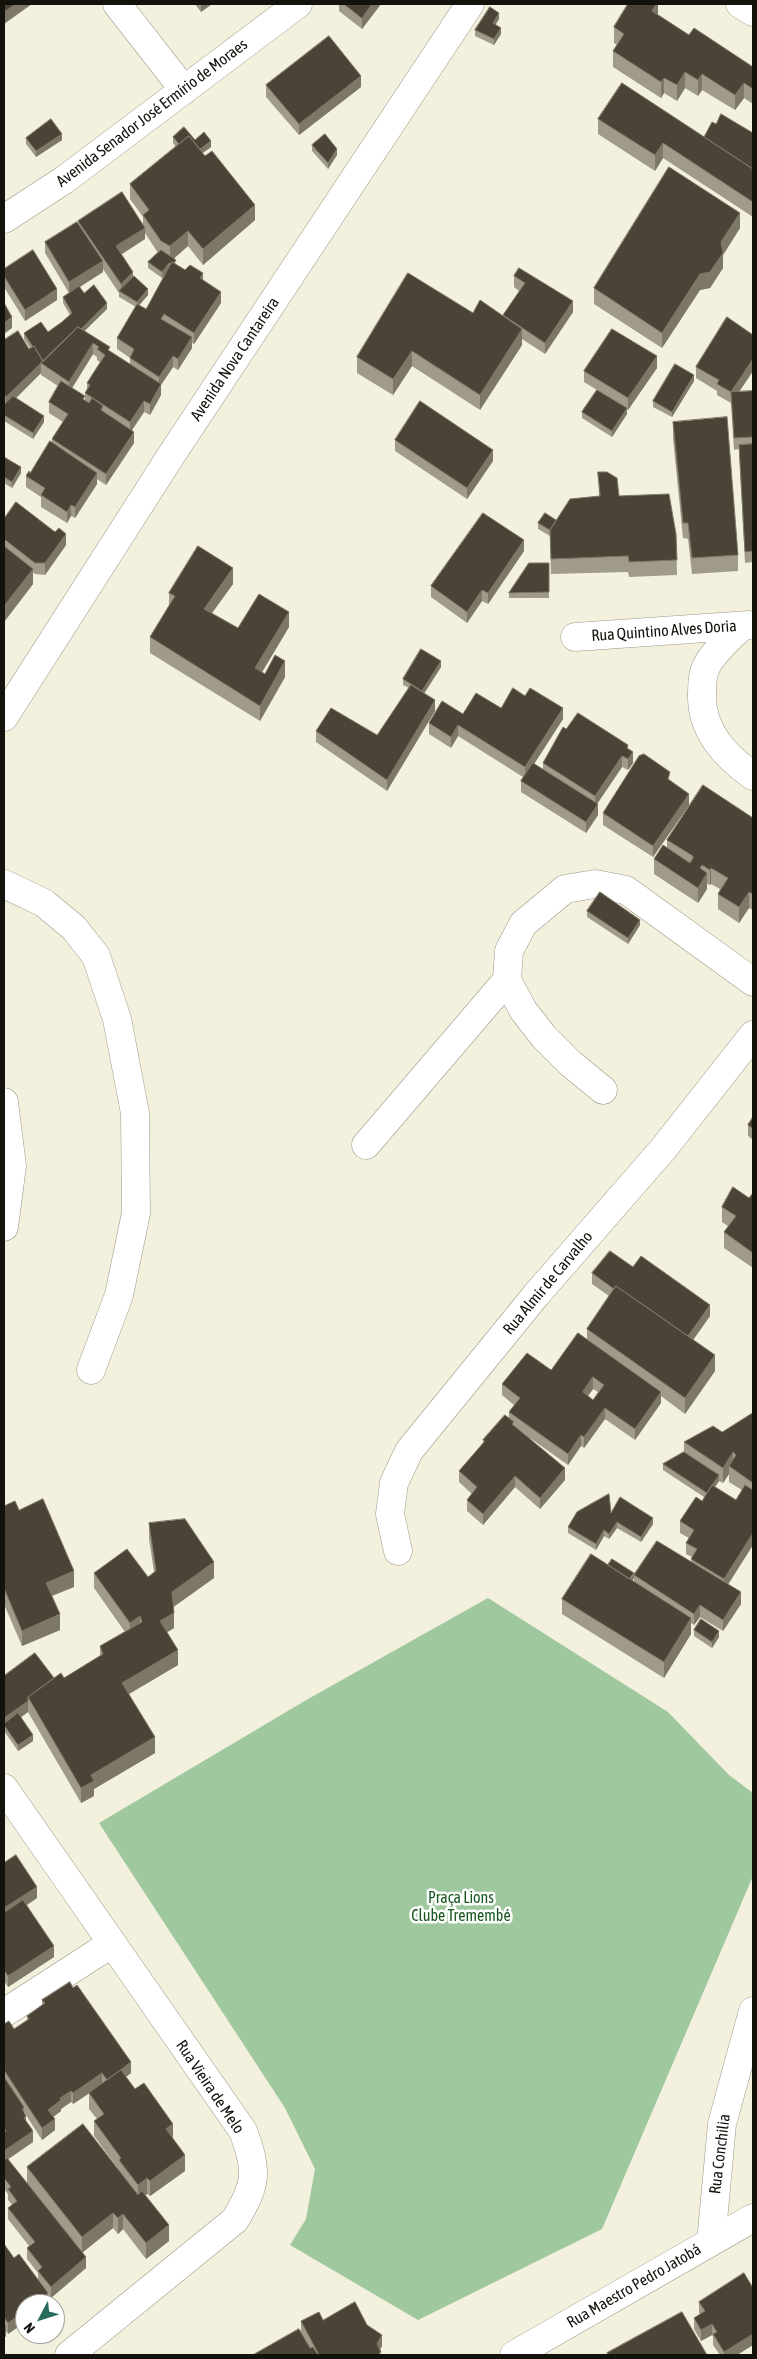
<!DOCTYPE html>
<meta charset="utf-8">
<style>
body{margin:0}
#map{position:relative;width:757px;height:2359px;overflow:hidden;background:#f3f0de;font-family:"Asap Condensed",sans-serif}
canvas{display:block}
.frame{position:absolute;inset:0;border:5px solid #13120c;pointer-events:none}
.north{position:absolute;left:15px;top:2294px;width:50px;height:50px;box-sizing:border-box;background:#fff;border:1px solid #a1a09e;border-radius:50%;rotate:230deg;font-size:14px;font-weight:700;line-height:20px;text-align:center;color:#13120c}
.north::after{content:'';display:block;margin:auto;width:18px;height:22px;background:#276b5d;clip-path:polygon(50% 0,100% 100%,50% 72%,0 100%)}
</style>
<div id="map">
<canvas width="757" height="2359"></canvas>
<div class="frame"></div>
<div class="north">N</div>
</div>
<script>
const ctx = document.querySelector('canvas').getContext('2d');
ctx.lineJoin = 'round';
function paint(path, color) { ctx.fillStyle = color; ctx.fill(path, 'evenodd'); }
function stroke(path, color, width, dash) { ctx.strokeStyle = color; ctx.lineWidth = width; ctx.lineCap = dash ? 'butt' : 'round'; ctx.setLineDash(dash || []); ctx.stroke(path); }
function drawText(font, color, halo, rows, align = 'center') {
  ctx.font = font + ' "Asap Condensed",sans-serif'; ctx.lineWidth = 5; ctx.setLineDash([]); ctx.textBaseline = 'middle'; ctx.strokeStyle = halo; ctx.fillStyle = color; for (const [text, x, y, turn = 0] of rows) {
    ctx.save(); ctx.translate(x, y); ctx.rotate((+turn || 0) * Math.PI / 180); ctx.textAlign = isNaN(turn) ? turn : align; if (halo) ctx.strokeText(text, 0, 0); ctx.fillText(text, 0, 0); ctx.restore();
  }
}
paint(new Path2D(`
 M488,1598l180,114 61,63 24,18v83l-151,353 -184,91 -128,-75 16,-26 9,-50 -30,-61 -186,-285 209,-124z`), '#9fc89f');
const street = new Path2D(`
 M117,4l67,86
 M740,4l13,8
 M742,626c-12,12 -29,26 -36,41 -4,8 -4,19 -4,27 -1,37 23,62 51,82
 M575,637l174,-12
 M4,717l168,-263 298,-450
 M4,884l40,19 30,25 22,28 21,63 18,94 1,100 -17,82 -28,75
 M603,1090l-33,-27 -26,-26 -21,-27 -16,-30 2,-29 14,-27 42,-35 30,-5 31,6 127,92
 M4,1102l8,64 -8,61
 M366,1145l141,-165
 M398,1551l-8,-37 4,-31 15,-32 127,-156 128,-147 89,-113
 M4,1788l239,343c15,40 14,53 -8,89l-166,135
 M4,2013l107,-69
 M711,2242l11,-118 31,-113
 M514,2355l239,-137`);
const secondary = new Path2D(`
 M4,219l60,-39 234,-176`);
stroke(street, '#9b9888', 29);
stroke(secondary, '#9b9888', 29);
stroke(street, '#fff', 28);
stroke(secondary, '#fff', 28);
paint(new Path2D(`
 M195,4h17l-11,8z
 M339,4h42l-19,25 -23,-18z
 M658,4v11l31,20 64,32v37l-9,-6 -9,12 -33,-20 -4,6 -13,-8 -8,13 -13,-8 -3,5 -48,-31v-16l4,-6 -3,-2v-16z
 M499,19l-4,6 6,9 -7,11 -19,-9v-6z
 M266,85l95,2 -62,48 -33,-38z
 M598,119l106,18 12,-13 37,9v84l-90,-59 -8,13 -57,-37z
 M173,137l22,3 16,7 -9,6 53,67 -52,45 -15,-19 -15,13 3,5 27,16 18,23 -27,41 -2,-1v5l-14,22 -5,-3 -12,18v10l-11,20 -6,-3 -12,18 2,13 -28,42 -9,-6v5l-22,34 -4,-2 -4,7 -26,-16v-10l-15,-10v-11l4,-3 22,-31v-3l11,-17 -14,-9v-11l9,-16 -17,-11v-2l-25,25 28,24 -11,17 -29,-18v-81l25,9 1,-1 -6,-9v-6l24,-1 14,-10 8,-7 -7,-12v-6l6,-4 -24,-40v-11l33,-18v-3l65,4v-8l-13,-18v-15l46,-37 -3,-4zM145,233l13,20 -10,9v6l14,10 5,-6 -21,37 -7,-4 9,-10 -15,-18 -12,-23 24,-15zM103,269l16,24v4l17,10 -19,31v11l13,9v6l-20,-13 -26,-20 23,-22 -23,-16 -5,-6 24,-15zM93,354l4,3v3l3,2 -13,21v7l-2,3v8l-13,-13z
 M26,138l36,2 -26,17 -10,-13z
 M312,145l25,10 -9,14 -16,-18z
 M740,228l-17,27v13l-13,20 -10,2 -38,58 -68,-44v-16z
 M4,269l53,31 -32,21 -21,-34z
 M514,276l59,36 -28,42 -23,-15v6l-42,65 -68,-44 -19,29 -36,-22v-16l116,-44 30,3 16,-25 -5,-4z
 M696,367l57,4 -14,21 14,-1v171l-8,1 -6,-114 -5,1 -3,-47 -14,-8v-4l-21,-13z
 M657,368l-29,42 -1,-1v5l-15,23 -30,-19v-6l15,-22 -13,-8v-11z
 M694,381l-22,36 -19,-10v-6z
 M673,422l65,133v16l-46,3 -4,-35 -5,-1 -10,-100z
 M395,440l98,21 -26,38 -72,-48z
 M4,457l17,16 -9,15 -8,-5z
 M598,472l21,24 57,38 1,41 -48,2 -1,-5 -77,2 -1,-38 -12,-7v-6l18,-3 43,-24z
 M4,519l62,26 -21,30 -10,-1 -2,-2v12l-29,38z
 M524,551l-36,53 -6,-3 -15,22 -36,-26v-11z
 M549,563v35h-40v-5z
 M233,584l-21,29 26,15 51,-1 -27,45 3,2 20,3 -25,44 -110,-68v-16l19,-32v-12z
 M441,667l-17,26 11,18 -48,80 -71,-49v-11l61,4 32,-47 -6,-3v-6z
 M501,708l62,11 -29,45 9,6v-7l23,-34 62,19 5,15 -5,7 -6,-3 -25,37 1,11 -12,18 -65,-41v-11l2,-4 -65,-41 -7,12 -22,-14v-11l34,-9z
 M670,781l19,24 -36,52 -50,-32v-12z
 M753,818v92l-4,-2 -10,15 -21,-14v-15l2,-5 -9,-5 -1,1 -3,-1v5l-9,14 -44,-29v-15l13,-12v-7z
 M587,911l53,14 -12,19 -41,-27z
 M753,1117v23l-5,-4v-11z
 M753,1193v75l-29,-20v-16l4,-6 -6,-4v-15l27,-9z
 M633,1267l77,49 -17,24 22,31 -30,43 -24,-18v7l-26,37 -30,-21 -21,29 -3,-2 -13,19 -38,-27 35,42 -25,29 -25,-22 -32,38 -16,-14v-11l5,-6 -13,-12v-11l24,-28v-3l26,-22v-6l5,-7 -12,-10v-11l49,-14 36,-31v-10l22,-33 -17,-12v-11zM593,1389l5,3 -5,8 -5,-4z
 M753,1413v132l-25,40 13,19 -18,27 -23,-14 -6,8 -3,-2v11l-27,44 -102,-64v-15l46,-34 26,13 -2,3 2,1v-7l57,-13 1,-5 -6,-3v-11l3,-5 -9,-5v-12l22,-20 2,-4 -41,-27v-6l21,-12v-10l38,-10zM729,1474v8l13,8 -6,10 -21,-13 4,-6 4,2z
 M4,1506l15,4 55,77 -22,9 8,34 -38,16 -18,-42z
 M611,1513l42,11 -12,18 -24,-14 -8,11 -5,-3 -8,14 -28,-17v-6z
 M149,1523l65,55 -41,29 1,21 -7,4 11,33 -49,29 26,59 -61,36v7l-13,7 -53,-91 -7,5 12,24 -15,10 -14,-20v-55l50,2h10l36,-22v-10l25,-14 -31,-44v-15l54,4 6,-5 -5,-33z
 M694,1630l25,7 -7,11 -18,-12z
 M4,1863l33,35 -10,7 27,52 -46,30 -4,-6z
 M73,1988l58,85 -5,4 47,61 12,33 -35,25 -3,-2 -2,1 24,46 -23,18 -23,-30 -5,5 -5,-6 -31,24 4,16 -35,30 -3,-3v9h-23v18l-17,12 -2,-3v5l-2,2v-94l10,14 24,22v-7l-11,-14v-11l2,-2 -21,-27v-11l4,-3 -4,-5v-6l-4,-5v-165l10,5 13,-8v-5l15,-11v-5zM89,2093v16l8,10 -3,2v15l25,34 -92,-3v16l-19,-24 25,-17 -7,-20 -2,-10 18,28 13,-10 -2,-13 8,-6v-2l10,-7 2,2z
 M753,2288v57l-16,10h-17l-7,-10v-8l-1,-2 -11,6 -7,-12v-11l6,-4 -1,-1v-11z
 M323,2320l44,5 15,21 -2,4 1,5h-128l48,-23v-11z`), '#9f9a8a');
paint(new Path2D(`
 M16,4h16l-28,20v-12z
 M201,4h11l-11,8z
 M372,4h9l-19,25v-11z
 M656,4h2v12l-6,-5z
 M499,13v6l-6,10v-6z
 M501,28v6l-7,11v-6z
 M685,72v16l-8,13v-16z
 M702,74v16l-4,6v-16z
 M361,76v11l-62,48v-11z
 M664,78v15l-3,5v-16z
 M744,83v15l-9,12v-15z
 M62,134v6l-26,17v-6z
 M211,141v6l-11,8v-6z
 M663,143v15l-8,13v-16z
 M337,149v6l-9,14v-6z
 M255,205v15l-52,45v-16z
 M740,213v15l-17,27v13l-13,20 -10,2 -38,58v-15z
 M145,228v11l-29,19v-12z
 M188,231v15l-18,16v-16z
 M103,261v11l-34,22v-12z
 M169,263v6l-7,9v-6z
 M133,272v11l-12,9v-8z
 M203,273v11l-3,-6z
 M57,289v11l-32,21v-11z
 M148,289v6l-11,13v-6z
 M221,292v11l-27,41v-11z
 M573,301v11l-28,42v-11z
 M107,303v6l-60,59 -2,-2z
 M12,317v11l-8,6v-11z
 M522,329v16l-42,65v-15z
 M192,337v11l-14,22v-11z
 M93,343v11l-24,39v-11z
 M412,351v15l-19,29v-16z
 M173,356v11l-12,18v10l-11,20v-11l9,-16v-11z
 M657,356v12l-29,42v-12z
 M753,359v12l-21,31 -1,-10v11v-11z
 M43,361v3l-2,-1v10l-35,35v-11z
 M694,375v6l-22,36v-5z
 M144,401v11l-14,21v-11z
 M627,408v6l-15,23v-6z
 M44,416v6l-11,17v-6z
 M134,432v11l-28,42v-11z
 M493,450v11l-26,38v-11z
 M21,467v6l-9,15v-6z
 M97,473v11l-22,34v-11z
 M71,505v11l-4,7v-11z
 M66,534v11l-21,30v-12z
 M524,540v11l-36,53v-11z
 M233,568v16l-29,40v-15z
 M33,569v15l-29,38v-16z
 M482,590v11l-15,22v-11z
 M289,612v15l-34,57v-16z
 M285,661v16l-25,44v-15z
 M441,661v6l-19,30v-6z
 M435,700v11l-48,80v-11z
 M563,708v11l-38,59v-11z
 M458,725v11l-7,12v-11z
 M633,752v11l-5,7v-11z
 M622,756v11l-27,40v-11z
 M689,794v11l-36,52v-11z
 M598,804v11l-12,18v-11z
 M711,868v16l-1,1v-15z
 M707,873v16l-9,14v-15z
 M749,892v16l-10,15v-16z
 M640,920v5l-12,19v-6z
 M710,1305v11l-24,34v-11z
 M715,1355v16l-30,43v-16z
 M593,1377v12l-10,14v-11z
 M661,1392v11l-26,37v-11z
 M605,1408v11l-21,29v-11z
 M581,1435v11l-13,19v-11z
 M733,1452v16l-4,-2v8l-6,9v-15z
 M565,1468v12l-25,29v-11z
 M719,1475v6l-12,18v-6z
 M515,1476v11l-32,38v-11z
 M653,1518v6l-12,18v-5z
 M617,1522v6l-8,11v-5z
 M604,1530v6l-8,14v-6z
 M753,1533v12l-29,45v-11z
 M214,1562v16l-42,30v-16z
 M74,1571v16l-28,11v-15z
 M634,1573v5l-9,14v-6z
 M741,1592v12l-18,27v-11z
 M700,1605v12l-6,8v-11z
 M174,1613v15l-14,9v-16z
 M60,1614v16l-38,16v-15z
 M140,1616v16l-10,6v-15z
 M691,1618v16l-27,44v-16z
 M719,1631v6l-7,11v-6z
 M178,1650v15l-56,33v-15z
 M28,1701v11l-22,16 -2,-3v-7z
 M33,1735v6l-15,10v-6z
 M155,1737v16l-61,36v7l-13,7v-15l10,-13z
 M37,1887v11l-33,22v-12z
 M54,1946v11l-46,30v-11z
 M131,2062v11l-24,18v-11z
 M102,2073v12l-29,19v-11z
 M71,2091v11l-10,7v2l-13,10v-11l12,-12z
 M24,2107v11l2,-2v11l-4,-18z
 M55,2119v11l-13,10v-12z
 M173,2124v15l-7,-10z
 M33,2131v11l-29,20v-11z
 M185,2155v16l-35,25v-15z
 M147,2178v16l-9,6v-15z
 M113,2213v15l-31,25v-16z
 M123,2214v15l-5,5v-16z
 M169,2225v16l-23,18v-16z
 M86,2257v11l-35,30v-11z
 M48,2293v11h-14z
 M25,2311v11l-17,12v-11z
 M712,2324v11l-11,6v-11z
 M6,2325v11l-2,2v-11z
 M753,2334v11l-16,10h-13v-3z
 M382,2335v11l-5,9v-11z`), '#7d7768');
const building = new Path2D(`
 M4,4h12l-12,8z
 M344,4h28l-10,14z
 M628,4h28l-4,7 37,24 5,-7 59,39v22l-9,-6 -9,12 -33,-21 -4,6 -13,-8 -8,13 -13,-7 -3,4 -48,-31 11,-17 -10,-7z
 M490,7l9,6 -6,10 8,5 -7,11 -19,-9z
 M329,36l32,40 -62,48 -33,-39z
 M622,83l131,86v33l-90,-59 -8,12 -57,-36z
 M721,114l32,19v36l-49,-32 8,-15 4,2z
 M51,119l11,15 -26,17 -10,-13z
 M184,127l11,13 9,-8 7,9 -11,8 -11,-13 -10,8 -6,-7z
 M325,134l12,15 -9,14 -16,-18z
 M189,136l16,20 7,-5 43,54 -52,44 -15,-18 -18,15 -9,-5 -18,-26 6,-5 -19,-26z
 M669,167l71,46 -19,29 2,11 -13,19 -10,2 -38,59 -68,-45z
 M122,192l23,36 -29,18 17,26 -12,12 -43,-63z
 M77,222l26,39 -34,21 -24,-40z
 M33,250l24,39 -32,21 -21,-34v-7z
 M161,250l15,10 -2,3 -2,-1 -1,2 -2,-1 -7,9 -14,-10z
 M172,262l13,8 5,-5 13,8 -3,5 21,14 -27,41 -30,-19 -3,5 31,18 -14,22 -5,-3 -14,21 -29,-19 4,-9 -17,-11 20,-34 9,5z
 M519,268l54,33 -28,42 -42,-28 22,-32 -11,-7z
 M408,273l65,40 7,-13 42,29 -42,66 -68,-44 -19,28 -36,-22z
 M134,276l14,13 -11,13 -18,-11z
 M94,285l13,18 -26,26 -3,-2 -35,35 -9,-16 -1,1 -9,-14 17,-11 7,10 14,-10 10,-9 -9,-16 16,-11 5,7z
 M4,303l8,14 -8,6z
 M727,317l26,18v24l-22,33 -14,-8 2,-4 -23,-13z
 M78,327l32,20 -2,3 53,34 -11,20 -6,-3 -14,21 -45,-29 5,-8 -3,-2 18,-28 -8,-6 2,-2 -6,-4 -24,39 -28,-19z
 M612,329l45,27 -29,42 -44,-27z
 M18,331l11,18 5,-3 9,15 -37,36 -2,-4v-53z
 M675,364l19,11 -22,37 -19,-11z
 M61,381l24,15 -2,3 6,4 3,-5 11,8 -2,4 33,22 -28,42 -54,-35 16,-25 -19,-12z
 M597,390l30,18 -15,23 -30,-19z
 M753,391v46l-19,1 -3,-46z
 M13,396l31,20 -11,17 -29,-18v-10z
 M420,401l73,49 -26,38 -72,-48z
 M727,417l11,138 -46,3 -4,-35h-5l-10,-101z
 M50,441l47,32 -22,34 -4,-2 -4,7 -26,-17 4,-7 -19,-12 3,-5 1,2z
 M753,444v107l-8,1 -6,-107z
 M4,457l17,10 -9,15 -8,-5z
 M598,472h9l10,6 2,18 50,-2 7,40 1,26 -48,2 -1,-6 -77,3 -1,-29 20,-31 30,-3z
 M16,502l39,30 4,-4 7,6 -21,29h-10l-31,-24v-20z
 M483,513l41,27 -36,53 -6,-3 -15,22 -36,-26z
 M545,513l11,7 -6,10 -12,-7z
 M4,546l29,23 -29,37z
 M198,546l35,22 -29,41 34,19 21,-34 30,18 -34,56 10,6 10,-19 10,6 -25,45 -110,-69 25,-41 -6,-3z
 M529,563h20v29l-40,1z
 M421,649l20,12 -19,30 -19,-12z
 M411,685l24,15 -48,80 -71,-49 15,-23 46,27z
 M513,688l12,8 5,-8 33,20 -38,59 -67,-42 -7,12 -22,-14 13,-22 21,13 13,-21 25,15z
 M578,713l50,32 -1,3 6,4 -5,7 -6,-3 -27,40 -52,-33 20,-36 3,2z
 M644,754l26,18 -2,7 21,15 -36,52 -50,-33 36,-57z
 M533,763l65,41 -12,18 -65,-41z
 M703,785l50,33v76l-4,-2 -10,15 -21,-13 10,-16 -17,-10 -1,2 -8,-5 -2,3 7,5 -9,15 -44,-29 9,-14 27,18 3,-5v-2l-26,-16z
 M600,892l40,28 -12,18 -41,-27z
 M753,1117v12l-5,-4z
 M733,1187l16,11 4,-5v60l-29,-21 12,-16 -14,-9z
 M610,1251l23,16 8,-11 69,49 -22,31 -72,-50 -2,3 -22,-16z
 M616,1286l99,69 -30,43 -98,-69z
 M578,1333l83,59 -26,37 -30,-21 -21,29 -3,-2 -13,19 -59,-42 11,-14 -18,-14 25,-31 24,17zM593,1377l11,8 -11,15 -10,-8z
 M753,1413v70l-24,-17 7,-11 -3,-3 -10,16 -39,-26 29,-16 9,6z
 M505,1415l9,7 -2,2 53,44 -25,30 -25,-22 -32,38 -16,-14 10,-13 -18,-16 26,-30 -2,-1z
 M684,1452l35,23 -12,18 -44,-29z
 M712,1485l24,15 9,-15 8,5v43l-29,46 -33,-20 6,-10 -11,-6 8,-13 -14,-9 16,-24 6,4z
 M609,1494l2,19 9,-16 33,21 -12,19 -24,-15 -8,12 -5,-4 -8,14 -28,-17 9,-15z
 M43,1499l31,72 -28,12 14,31 -38,17 -18,-43v-82l11,-5 4,9z
 M185,1519l29,43 -42,30 2,21 -14,8 18,29 -56,33 33,54 -64,38 3,6 -13,7 -53,-91 33,-24 3,5 39,-24 -3,-8 42,-24 -2,-6 -10,7 -36,-50 33,-24 21,28 8,-6 -7,-48z
 M657,1541l84,51 -18,28 -23,-15 -6,9 -60,-39z
 M591,1554l100,64 -27,44 -102,-63z
 M612,1559l22,14 -5,6 -21,-14z
 M701,1619l18,12 -7,11 -18,-12z
 M35,1653l19,25 -26,19v4l-24,17v-42z
 M18,1713l15,22 -15,10 -14,-20v-1z
 M16,1855l21,32 -33,21v-45z
 M23,1900l31,46 -46,30 -4,-6v-57z
 M70,1982l3,6 4,-3 54,77 -24,18 -5,-7 -29,20 -2,-2 -11,7 1,2 -13,10 7,9 -13,9 -38,-58v-46l5,-3 5,8 15,-10 -2,-3 18,-13 -3,-3z
 M121,2070l14,19 9,-6 29,41 -7,5 19,26 -35,26 -3,-3 -9,7 -19,-25 2,-2 -27,-37 10,-7 -15,-21z
 M4,2077l20,30 -2,2 4,7 -2,2 9,13 -29,20v-19l2,-1 -2,-3z
 M83,2124l55,71 4,-4 27,34 -23,18 -23,-29 -5,4 -5,-5 -31,24 -55,-70z
 M7,2158l79,99 -35,30 -13,-16 4,-4 -15,-19 8,-6 -27,-34 9,-7 -9,-12 3,-2 -7,-9v-17z
 M4,2244l10,14 5,-4 29,39 -14,11h-9v7l-17,12 -4,-6z
 M744,2273l9,15v46l-29,18 -11,-18 4,-2 -5,-8 -11,6 -7,-12 11,-7 -6,-9z
 M355,2302l12,23 15,10 -5,9 4,8 -2,1 1,2h-61l-18,-34 18,-9 4,8z
 M682,2312l25,43h-99l-1,-2z
 M299,2329l11,19 3,-1 5,8h-65z`);
paint(building, '#4b4336');
stroke(building, '#7d7768', 1);
drawText('16px', '#13120c', '#fff', [
 ["Avenida Senador José Ermírio de Moraes",152,113,-37],
 ["Avenida Nova Cantareira",235,359,-56],
 ["Rua Quintino Alves Doria",664,631,-4],
 ["Rua Almir de Carvalho",548,1283,-50],
 ["Rua Vieira de Melo",210,2087,56],
 ["Rua Conchilia",720,2154,-83],
 ["Rua Maestro Pedro Jatobá",634,2286,-30]
]);
drawText('16px', '#18571f', '#fff', [
 ["Praça Lions",461,1898],
 ["Clube Tremembé",461,1916]
]);
</script>
